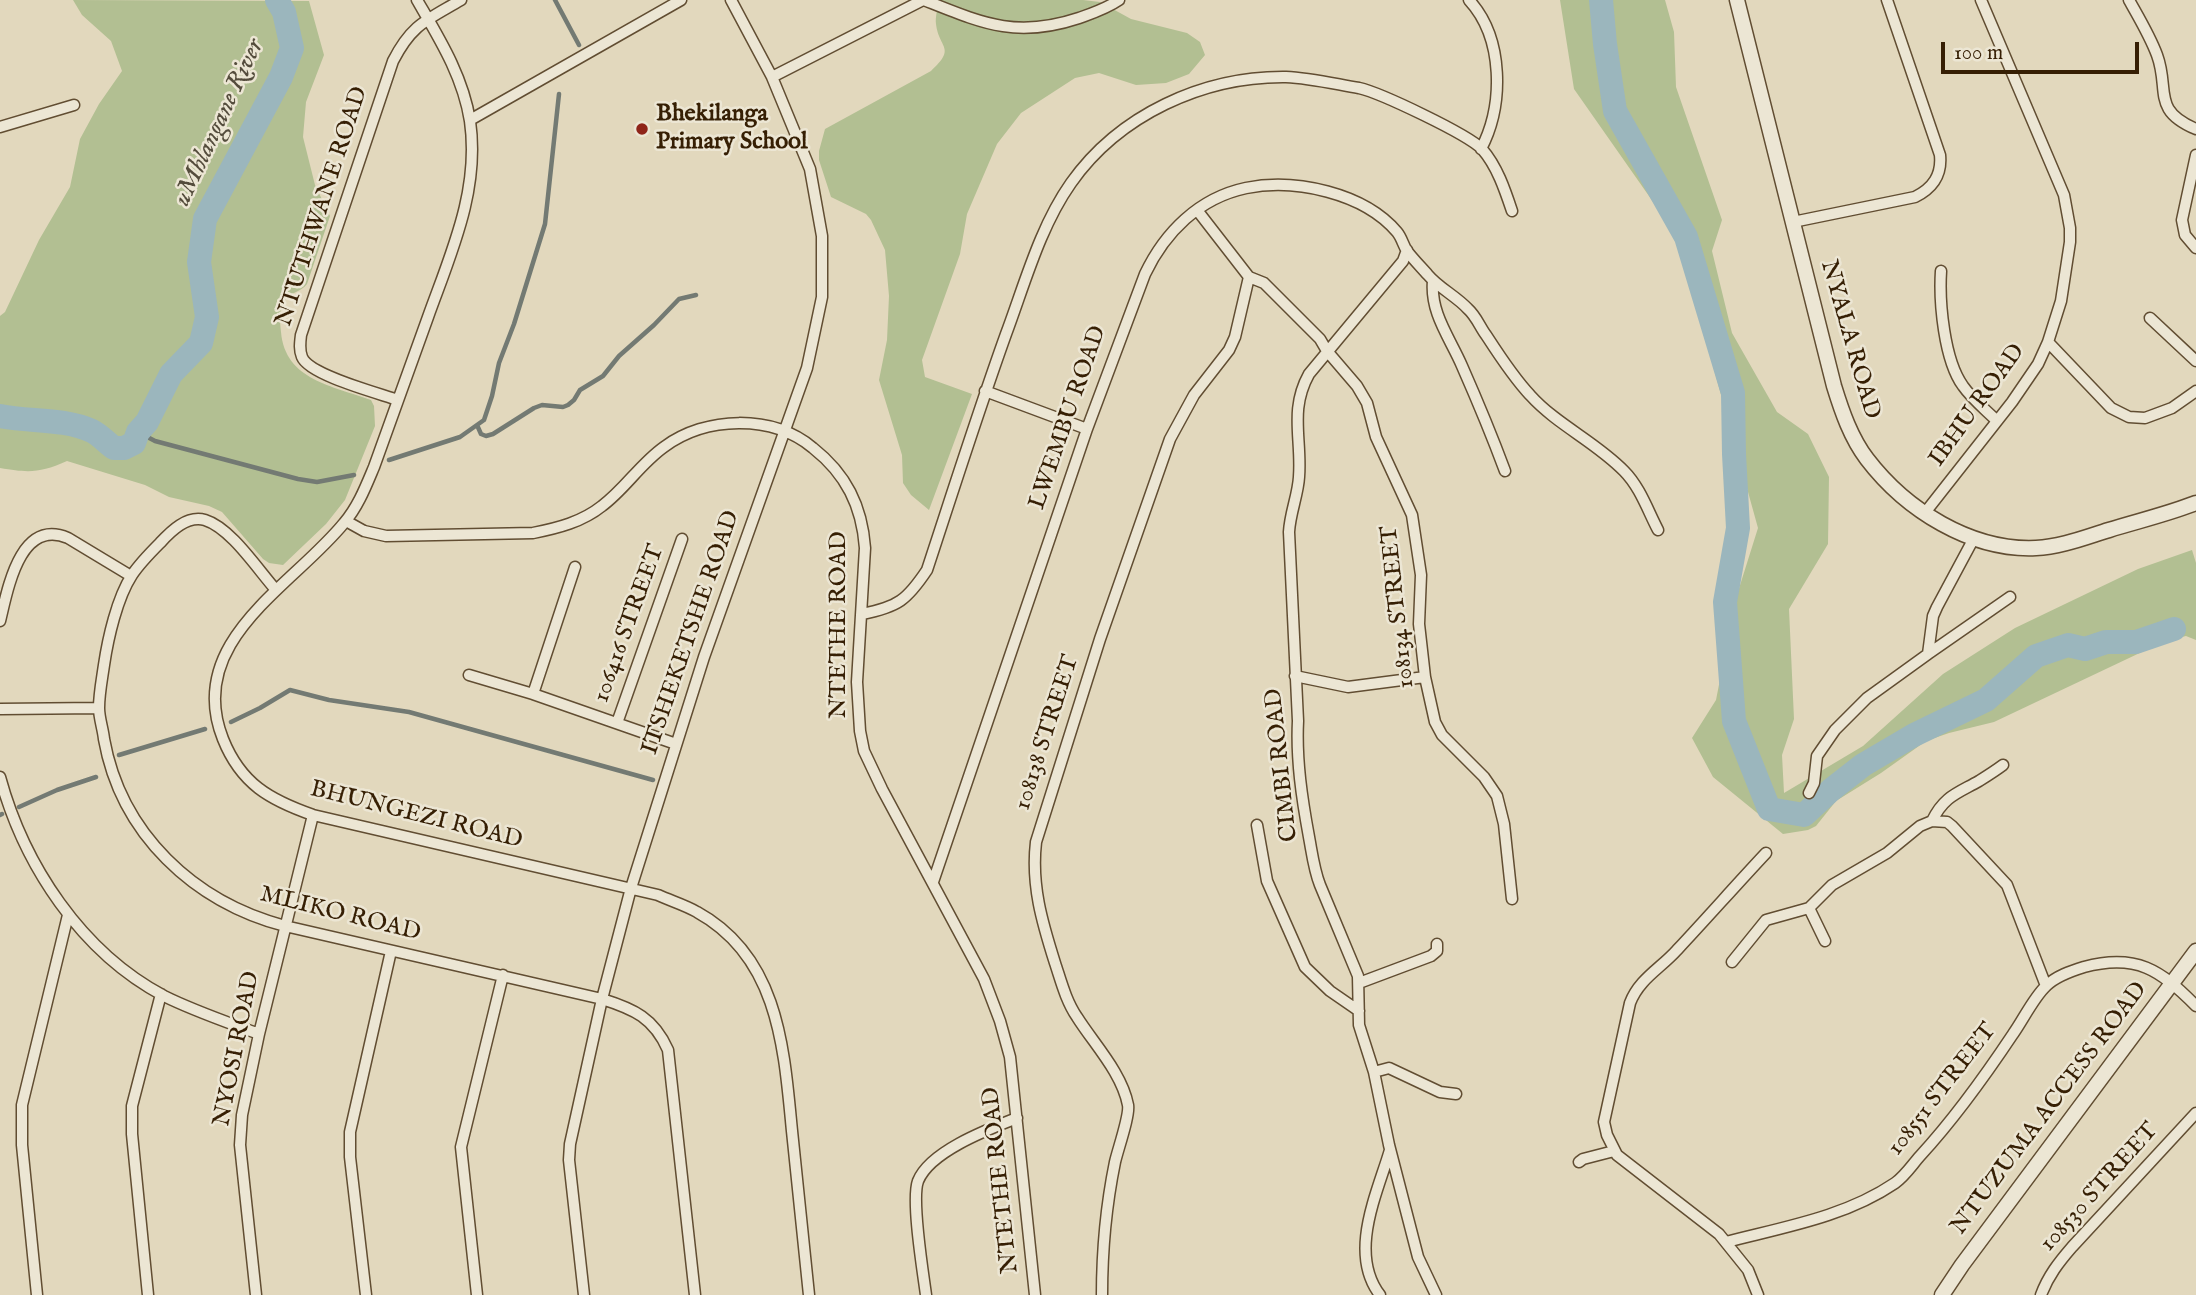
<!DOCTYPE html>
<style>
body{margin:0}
#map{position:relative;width:2196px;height:1295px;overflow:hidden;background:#e2d8bd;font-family:"IM FELL English",serif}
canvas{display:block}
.scale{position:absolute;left:1941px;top:42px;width:198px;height:32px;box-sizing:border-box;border:4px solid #361f04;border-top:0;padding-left:9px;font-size:21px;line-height:24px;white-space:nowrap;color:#361f04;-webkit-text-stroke:5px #ece6d4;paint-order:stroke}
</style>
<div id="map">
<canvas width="2196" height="1295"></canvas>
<div class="scale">100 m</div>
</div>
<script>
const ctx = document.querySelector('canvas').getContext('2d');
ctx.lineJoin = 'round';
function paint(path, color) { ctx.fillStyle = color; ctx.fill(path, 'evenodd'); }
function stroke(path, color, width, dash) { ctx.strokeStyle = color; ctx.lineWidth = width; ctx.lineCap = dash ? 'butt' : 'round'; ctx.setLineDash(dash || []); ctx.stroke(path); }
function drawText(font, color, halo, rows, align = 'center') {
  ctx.font = font + ' "IM FELL English",serif'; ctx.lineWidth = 5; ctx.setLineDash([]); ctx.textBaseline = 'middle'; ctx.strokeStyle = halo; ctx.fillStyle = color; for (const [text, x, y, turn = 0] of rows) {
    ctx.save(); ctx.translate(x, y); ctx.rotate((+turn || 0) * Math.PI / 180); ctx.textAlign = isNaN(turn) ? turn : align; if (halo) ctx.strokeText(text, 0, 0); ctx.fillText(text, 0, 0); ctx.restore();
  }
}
paint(new Path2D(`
 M73,0l236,1 15,54 -18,47 -3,35 12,48 15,31 -23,68c-6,8 -16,8 -22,16 -7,10 -5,21 -4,32 4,48 52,54 90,68l3,6 1,20 -30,74 -19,24 -43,41 -14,-2 -6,-4 -41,-47 -13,-6 -40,-9 -24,-12 -78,-24c-27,12 -38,12 -67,7v-152l5,-4 34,-72 31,-53 10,-48 19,-35 23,-33 -11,-30 -29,-26z
 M939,0h144l17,2 31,17 56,14 13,9 5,13 -16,19 -23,9 -30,2 -37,-12 -24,5 -54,35 -24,31 -30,70 -7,40 -38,106 3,17 47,17 -43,116 -18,-15 -8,-12 -1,-28 -23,-75 8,-40 2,-44 -4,-46 -14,-30 -5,-6 -35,-17 -12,-37v-9l6,-22 106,-58c26,-24 8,-22 5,-47 -1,-7 2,-17 3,-24z
 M1560,0h105l9,32 2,55 46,133 -10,31 20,82 45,79 31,22 21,43 -1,67 -39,65 5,110 -12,36 2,38 79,-47 80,-72 72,-46 123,-59 54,-19 4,13v77l-10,-4 -21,5 -171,81 -45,11 -23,8 -45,32 -45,28 -20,25 -8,4 -25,4 -70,-57 -21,-39 24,-38 20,-102 22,-70 -81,-292 -103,-147z`), '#b2bf92');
stroke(new Path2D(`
 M555,0l24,45
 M477,425l4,9 5,2 7,-2 41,-26 8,-3 21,2 5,-2 6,-5 6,-10 23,-14 16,-20 35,-31 25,-26 17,-4
 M138,432l17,9 143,38 19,3 37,-7
 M389,460l71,-23 24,-17 8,-24 7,-33 15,-39 31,-100 14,-130
 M231,722l29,-14 30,-18 39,10 80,12 244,68
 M119,755l86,-26
 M19,807l38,-17 39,-13
 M0,815l2,-1`), '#737a73', 4.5);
stroke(new Path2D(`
 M1601,0l4,44 10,67 71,126 47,156 1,61 4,74 -13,74 9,119 35,88 35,6 27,-25 32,-25 51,-30 72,-35 50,-44 32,-11 17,4 21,-7h30l38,-13
 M0,416c30,6 63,2 92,15 8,4 15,12 22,17h10l10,-5 4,-11 9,-10 24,-48 30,-31 6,-26 -8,-55 6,-43 76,-142 11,-29 -8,-36 -7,-12`), '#9bb6bd', 24);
const minor = new Path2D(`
 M417,0c22,38 46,76 53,121 10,69 -19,132 -42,196 -18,50 -36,100 -54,150 -8,19 -16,40 -30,56 -51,63 -160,118 -121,216 18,45 47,61 90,76l345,80c13,6 27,10 39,17 82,45 87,137 95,219 6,55 11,109 17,164
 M924,0c58,23 92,39 155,18 14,-5 27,-9 40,-18
 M1469,0c35,38 35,105 12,149
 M2129,0c10,18 21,36 28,55 13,35 -6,55 39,74
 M772,77l151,-77
 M470,120l211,-120
 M0,127l74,-22
 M2196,155l-14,65 3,15 11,13
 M1793,222l122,-25c18,-9 27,-22 25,-42l-53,-155
 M1407,250l-4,11 -94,113c-20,36 -7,65 -10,103 -1,18 -9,36 -10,55l9,189c-2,39 4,78 11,116 3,16 5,33 11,48l38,91 1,49 15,47 15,73 29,112 18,38
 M1941,271c-2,31 3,89 22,115 9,13 23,24 34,35
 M1249,277l15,6 56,56 7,12 30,35 10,17 9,34 36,78 9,60 -2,49 6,53 10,45 7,13 42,42 13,19 7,28 8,75
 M1433,281c-3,32 17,57 29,85 15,34 30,70 43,105
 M2150,318l46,43
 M2048,342l63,66 18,9 16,1 27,-10 24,-17
 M985,391l102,38
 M398,400c-20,-7 -89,-25 -96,-43 -3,-7 -2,-14 -1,-22l92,-274c19,-37 34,-41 68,-61
 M1924,514l88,-112 26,-38 10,-22 13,-41 9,-59v-14l-6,-33 -83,-195
 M346,521l18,10 22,5 147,-3c25,-5 49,-11 69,-27 23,-17 38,-42 62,-59 42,-31 108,-33 149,1 33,26 49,58 52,100l-8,134 3,49 4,20 18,38 102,190 16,42 10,36 25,238
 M276,590c-18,-20 -45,-62 -71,-70 -18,-5 -34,11 -45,23 -10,10 -20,20 -28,32 -15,23 -24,63 -28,90 -2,14 -5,29 -5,43 0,10 4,21 5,31 17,95 90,163 181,187l317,73c32,10 52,19 66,51l27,245
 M862,614c36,-7 45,-14 65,-44 26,-79 51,-158 79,-236 19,-51 34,-107 65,-151 48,-68 132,-107 215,-106 24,1 49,7 73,11 22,5 108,46 123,61 15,17 23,41 30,62
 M0,621c8,-33 20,-103 68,-83l63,38
 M1928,654l82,-57
 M469,675l64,19 143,50
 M1295,676l53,11 77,-10
 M533,694l42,-127
 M0,709l99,-1
 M617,723l65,-184
 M0,777c24,88 81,175 164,219 30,15 63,26 95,38
 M1809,793l5,-10 3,-27 18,-26 32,-32 61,-44 5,-38 4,-9 37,-69
 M1932,821c12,-25 26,-28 47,-40 8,-5 16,-10 24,-16
 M1257,825l10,56 38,86 25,24 29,20
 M933,882l154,-453 58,-155c20,-42 54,-76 101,-86 49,-10 118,5 151,44 5,6 6,13 10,19 6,8 14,16 21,24 11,13 28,21 40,34 8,7 12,18 18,26 13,20 27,42 44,60 27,30 66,47 94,76 16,16 24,40 34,59
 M1809,908l16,33
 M1732,962l34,-42 43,-12 23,-23 55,-32 33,-27 12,-5 15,1 5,4 55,59 39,101
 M1359,983l72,-27 6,-5v-7
 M1374,1072l15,-4 51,24 16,2
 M1579,1162l4,-3 31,-8
 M1726,1242c58,-15 119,-25 169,-59 10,-7 17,-18 25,-27 35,-38 65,-80 93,-122 10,-14 21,-37 33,-48 10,-10 25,-15 38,-19 52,-14 77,3 112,39
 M37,1295l-15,-150v-40l46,-190
 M148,1295l-16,-161v-28l29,-112
 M256,1295l-16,-150 2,-30 17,-81 54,-219
 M366,1295l-16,-138v-25l41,-181
 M477,1295l-16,-148 42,-172
 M584,1295l-15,-135 1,-16 32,-145 29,-111 73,-231 103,-289 15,-71v-61l-12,-67 -38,-92 -41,-77
 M926,1295c-3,-23 -15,-95 -8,-114 12,-30 71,-52 99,-63
 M1102,1295c0,-45 4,-89 13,-133 3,-13 15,-47 13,-57 -6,-32 -34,-61 -51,-88 -11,-16 -16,-36 -22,-54 -13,-41 -24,-78 -19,-121l64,-203 70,-200 24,-44 35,-45 6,-13 14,-60 -52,-67
 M1380,1295c-32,-42 -3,-101 10,-145
 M1758,1295l-10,-25 -29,-36 -102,-79 -10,-20 -3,-13 26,-119c9,-24 31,-35 47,-53 30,-32 59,-65 89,-97
 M2041,1295c7,-19 18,-33 31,-48l124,-134`);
const tertiary = new Path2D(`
 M1737,0l97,386c8,26 17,52 33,73 39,51 104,92 169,89 25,-1 50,-11 73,-18 29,-9 59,-16 87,-27
 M1942,1295l20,-30 234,-314`);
stroke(minor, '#614d32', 13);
stroke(tertiary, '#614d32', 17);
stroke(minor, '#ece6d4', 10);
stroke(tertiary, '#ece6d4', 14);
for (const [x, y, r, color] of [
 [642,129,7,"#8f2418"]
]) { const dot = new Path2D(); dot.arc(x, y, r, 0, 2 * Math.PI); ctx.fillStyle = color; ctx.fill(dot); stroke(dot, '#ece6d4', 2.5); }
drawText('bold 24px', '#361f04', '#ece6d4', [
 ["Bhekilanga",656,115],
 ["Primary School",656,143]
], 'left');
drawText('24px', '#361f04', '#ece6d4', [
 ["NTUTHWANE ROAD",323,207,-72],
 ["NYALA ROAD",1849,340,74],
 ["IBHU ROAD",1978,406,-54],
 ["LWEMBU ROAD",1069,418,-71],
 ["108134 STREET",1399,607,-96],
 ["106416 STREET",630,624,-70],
 ["NTETHE ROAD",840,625,-90],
 ["ITSHEKETSHE ROAD",692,633,-71],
 ["108138 STREET",1048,733,-72],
 ["CIMBI ROAD",1283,765,-96],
 ["BHUNGEZI ROAD",416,816,14],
 ["MLIKO ROAD",340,915,14],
 ["NYOSI ROAD",238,1049,-79],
 ["108551 STREET",1943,1090,-52],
 ["NTUZUMA ACCESS ROAD",2050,1109,-53],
 ["NTETHE ROAD",1002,1180,-96],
 ["108530 STREET",2100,1188,-48]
]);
drawText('italic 26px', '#544c3c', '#ece6d4', [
 ["uMhlangane River",220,123,-65]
]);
</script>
